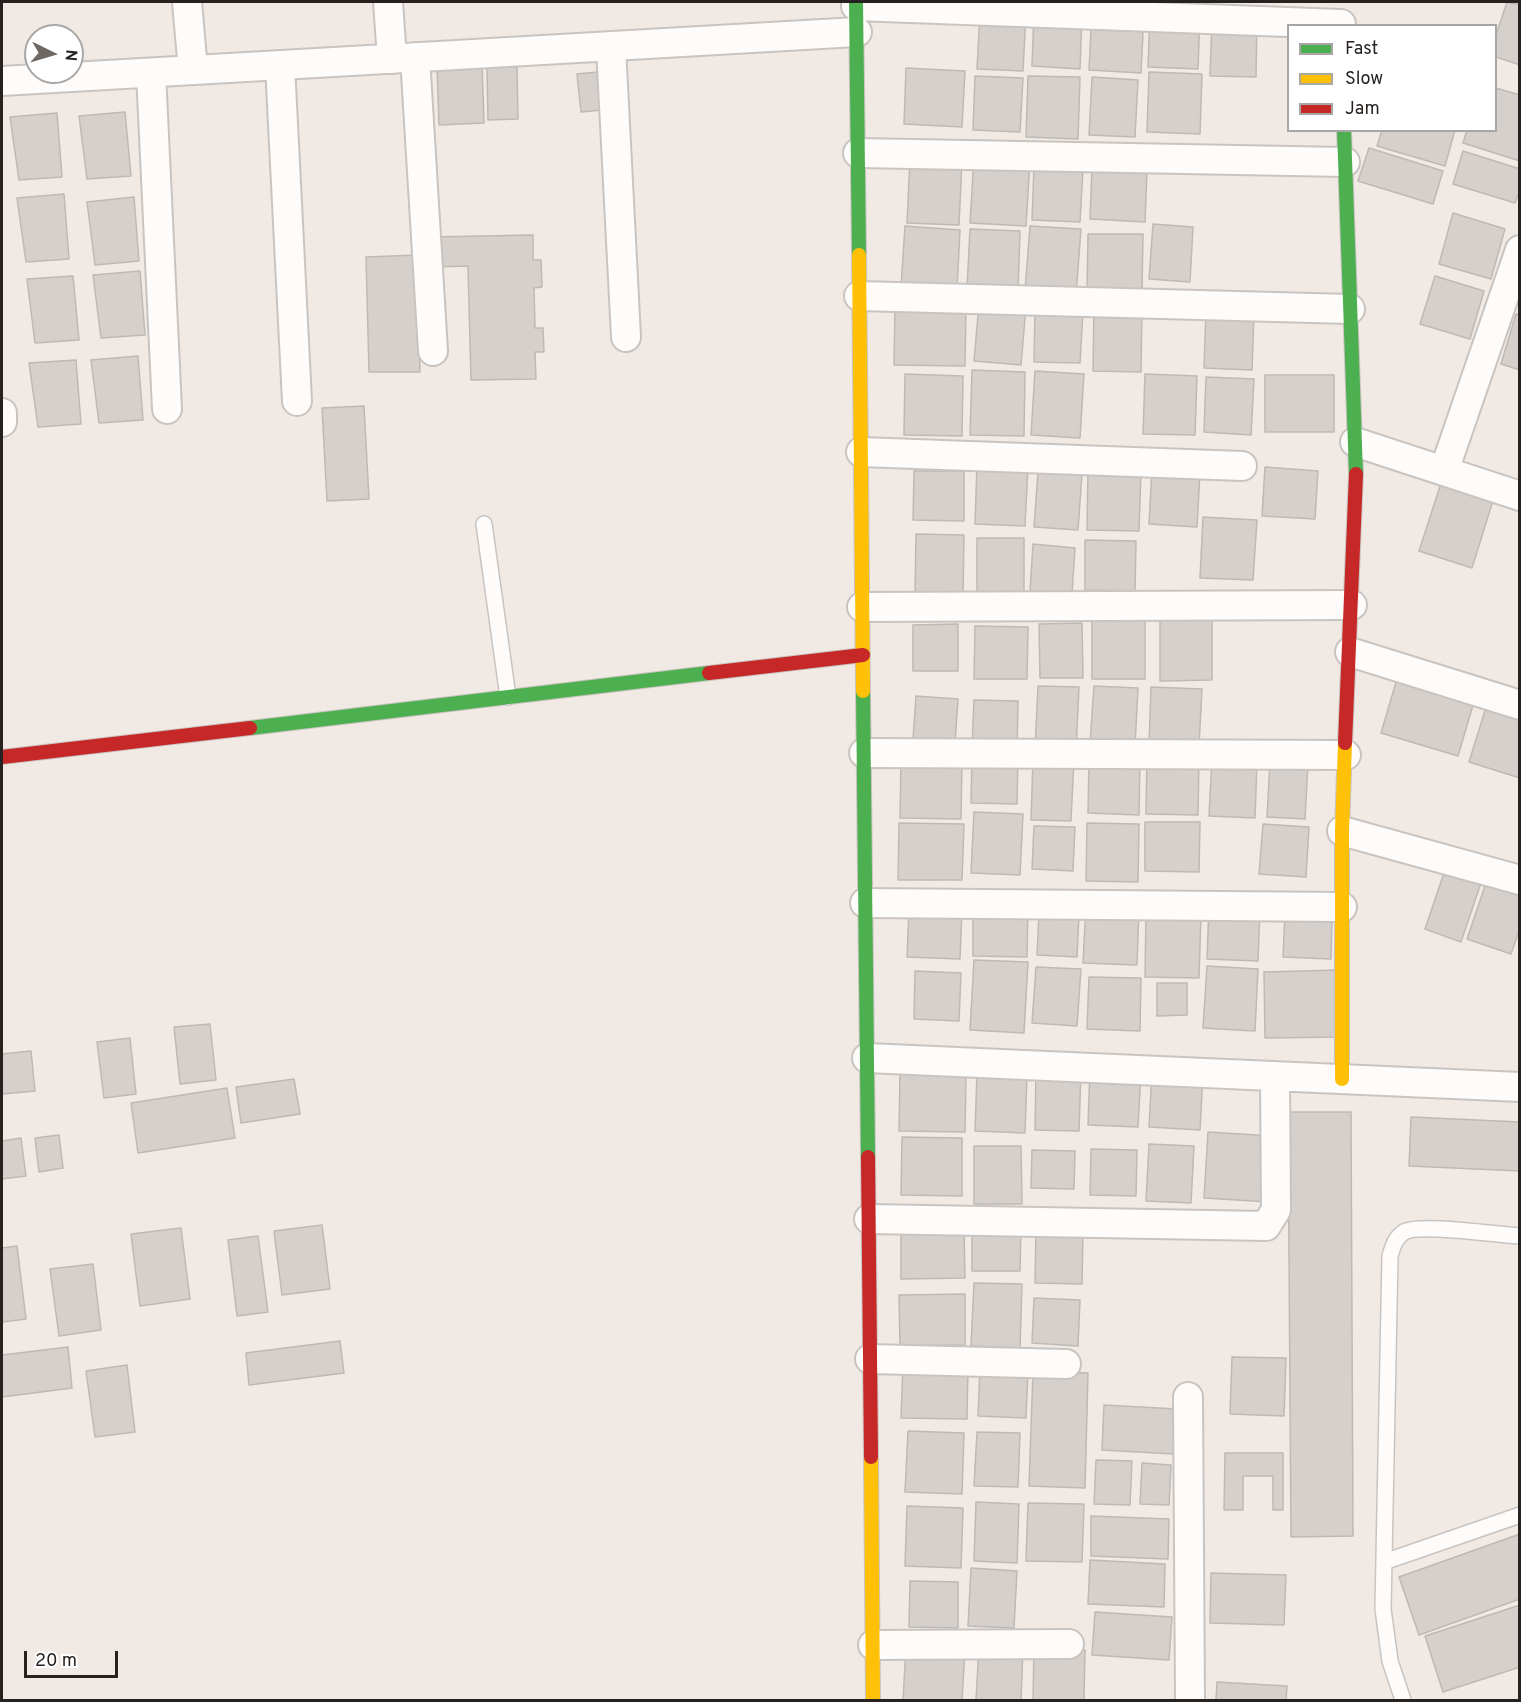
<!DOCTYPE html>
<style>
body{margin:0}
#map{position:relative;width:1521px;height:1702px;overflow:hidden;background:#f0e9e4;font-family:Overpass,sans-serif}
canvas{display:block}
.frame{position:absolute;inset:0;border:3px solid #27221f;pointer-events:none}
.legend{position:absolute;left:1287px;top:24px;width:210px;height:108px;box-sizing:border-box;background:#fff;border:2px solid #a9a7a5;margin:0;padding:8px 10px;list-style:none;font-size:18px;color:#27221f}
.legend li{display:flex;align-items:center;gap:12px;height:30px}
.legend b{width:30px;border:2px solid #a9a7a5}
.north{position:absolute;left:24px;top:24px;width:60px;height:60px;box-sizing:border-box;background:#fff;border:2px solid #a9a7a5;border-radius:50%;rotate:95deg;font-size:16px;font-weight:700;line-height:24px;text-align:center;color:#27221f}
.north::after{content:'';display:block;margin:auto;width:21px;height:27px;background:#6d6864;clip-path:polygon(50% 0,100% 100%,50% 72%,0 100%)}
.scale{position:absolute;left:24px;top:1651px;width:94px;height:27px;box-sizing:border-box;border:3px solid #27221f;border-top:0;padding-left:8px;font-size:18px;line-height:21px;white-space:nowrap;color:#27221f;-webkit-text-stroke:4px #fff;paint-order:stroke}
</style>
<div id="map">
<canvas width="1521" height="1702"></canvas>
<div class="frame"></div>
<ul class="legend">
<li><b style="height:8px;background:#4caf50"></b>Fast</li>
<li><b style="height:8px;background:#ffc107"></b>Slow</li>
<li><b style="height:8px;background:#c62828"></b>Jam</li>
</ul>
<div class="north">N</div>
<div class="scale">20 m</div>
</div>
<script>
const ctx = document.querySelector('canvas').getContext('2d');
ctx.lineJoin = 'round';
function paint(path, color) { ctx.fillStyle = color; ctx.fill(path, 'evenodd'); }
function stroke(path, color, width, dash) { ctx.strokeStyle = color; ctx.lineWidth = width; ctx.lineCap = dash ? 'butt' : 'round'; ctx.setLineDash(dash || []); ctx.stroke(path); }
const building = new Path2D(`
 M1507,2l13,3v60l-24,-8v-22z
 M1092,10l52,3 -3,60 -52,-3z
 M980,11l46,2 -3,58 -46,-2z
 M1034,11l48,3 -2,55 -48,-3z
 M1150,13l50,2 -2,54 -50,-2z
 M1212,18l45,2 -1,57 -46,-1z
 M482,63l2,60 -45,2 -2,-60z
 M517,66l1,53 -30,1 -1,-53z
 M906,68l59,3 -3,56 -58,-3z
 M609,71l4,38 -32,3 -4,-38z
 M1149,72l53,2 -2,60 -53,-2z
 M975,76l48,2 -3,54 -47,-2z
 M1028,76l52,1 -2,62 -52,-2z
 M1092,77l46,3 -3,57 -46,-2z
 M1496,88l24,7v66l-57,-18 4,-13h29z
 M125,112l6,64 -44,3 -8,-63z
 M57,113l5,64 -43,3 -9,-63z
 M1382,130h73l-10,36 -68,-20z
 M1369,148l74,23 -10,33 -75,-23z
 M1463,151l57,18v21l-5,13 -62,-19z
 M974,158l56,3 -4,65 -56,-3z
 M910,159l52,2 -3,64 -52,-2z
 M1034,167l49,2 -3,53 -48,-2z
 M1092,168l55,3 -2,51 -55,-3z
 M64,194l5,65 -43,3 -9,-64z
 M134,197l5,64 -44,4 -8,-63z
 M1453,213l52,16 -14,50 -52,-15z
 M1153,224l40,3 -3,55 -41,-3z
 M905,226l55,4 -3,60 -56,-3z
 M1030,226l51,3 -5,66 -51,-4z
 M970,229l50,2 -2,59 -51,-2z
 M1088,234h55l-1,58 -55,-1z
 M533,235v25h8l1,27 -8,1 1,40h8l1,24h-9l1,27 -65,1 -3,-114 -37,1v-30z
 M417,255l3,117h-51l-3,-115z
 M140,271l5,64 -44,3 -8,-63z
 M73,276l6,64 -44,3 -8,-64z
 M1435,276l49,15 -14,48 -50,-15z
 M895,304l71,1 -1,61 -71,-1z
 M979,304l47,3 -5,58 -47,-4z
 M1094,305l48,1 -1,66 -48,-1z
 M1035,310l48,2 -3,51 -46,-1z
 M1206,311l48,2 -2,57 -48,-2z
 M1516,314l4,1v55l-19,-6z
 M138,356l5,64 -44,3 -8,-63z
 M76,360l5,64 -43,3 -9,-64z
 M972,370l53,2 -1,64 -54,-1z
 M1035,371l49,3 -4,64 -49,-3z
 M905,374l58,2 -1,60 -58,-1z
 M1145,374l52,2 -2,59 -52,-1z
 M1265,375h69v57h-69z
 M1206,377l48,2 -3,56 -47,-3z
 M364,406l5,93 -42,2 -5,-93z
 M977,464l51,2 -3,60 -50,-2z
 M1265,467l53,4 -3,48 -53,-3z
 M1088,469l53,2 -2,60 -52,-1z
 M1152,469l48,3 -3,55 -48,-3z
 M914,471h50v50l-51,-1z
 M1038,471l44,2 -4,57 -44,-3z
 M1443,477l52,17 -23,74 -53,-17z
 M1203,517l54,3 -4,60 -53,-2z
 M916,534l48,1 -1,60 -48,-1z
 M977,538h47v55h-47z
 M1085,540l51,1 -1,50 -50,-1z
 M1033,544l42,4 -3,46 -42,-3z
 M1212,616v64l-52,1v-64z
 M1092,619h53v60h-53z
 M1082,623l1,55h-43l-1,-54z
 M958,624v47h-45v-46z
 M975,626l53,1 -1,52h-53z
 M1399,672l77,23 -18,61 -77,-23z
 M1038,686l41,1 -3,64 -41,-2z
 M1094,686l44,2 -3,58 -45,-3z
 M1151,687l51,2 -3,57 -50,-2z
 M916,696l42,3 -3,44 -42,-3z
 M974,700l44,1 -1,49 -45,-1z
 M1488,701l32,9v68l-51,-16z
 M972,755l46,1 -1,48 -46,-1z
 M1147,755l52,1 -1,59 -52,-1z
 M901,758l61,1 -1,60 -61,-1z
 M1033,758l41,1 -3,62 -40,-1z
 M1089,759l51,1 -1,55 -51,-2z
 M1212,759l45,2 -2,57 -46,-2z
 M1270,761l38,2 -3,56 -38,-2z
 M974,812l49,2 -3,61 -49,-2z
 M1145,822h55l-1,50 -54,-1z
 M899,823l65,1 -2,56h-64z
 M1087,823l52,1 -1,58 -52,-1z
 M1263,824l46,3 -3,50 -47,-3z
 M1034,826l41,1 -2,44 -41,-2z
 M1448,861l36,13 -23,68 -36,-13z
 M1488,877l32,10v41l-9,26 -44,-15z
 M973,905l55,1 -1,51 -54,-1z
 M1086,905l53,3 -2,57 -54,-2z
 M1209,907l51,2 -2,52 -51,-2z
 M909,908l53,2 -2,49 -53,-2z
 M1039,913l40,2 -2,42 -40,-2z
 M1146,913l55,1 -2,64 -54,-1z
 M1285,914l47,2 -1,43 -48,-2z
 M974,960l54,2 -4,71 -54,-3z
 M1207,966l51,3 -3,62 -52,-3z
 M1036,967l45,2 -4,57 -45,-3z
 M1338,970l2,67 -75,1 -1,-66z
 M915,971l46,2 -2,48 -45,-2z
 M1089,977l52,1 -1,53 -53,-2z
 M1157,983h30v32l-30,1z
 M210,1024l6,56 -36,4 -6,-57z
 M130,1038l6,56 -32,4 -7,-56z
 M31,1051l4,40 -33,3v-40z
 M1036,1069l45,1 -2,61 -44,-1z
 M1090,1069l51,3 -3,55 -50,-2z
 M1152,1072l51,3 -3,55 -51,-3z
 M900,1073l66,1 -1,58 -66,-1z
 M977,1073l50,2 -2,58 -50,-2z
 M294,1079l6,35 -59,9 -5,-36z
 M227,1088l8,50 -97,15 -7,-50z
 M1288,1112h63l2,424 -62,1z
 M1411,1117l109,5v49l-111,-5z
 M1208,1132l65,4 -4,66 -65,-4z
 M59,1135l4,33 -24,4 -4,-34z
 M902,1137l60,1v58l-61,-1z
 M21,1138l5,38 -24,3v-38z
 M1149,1144l45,2 -3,57 -45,-2z
 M974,1146h47l1,58h-48z
 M1091,1149l46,1 -1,46 -46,-1z
 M1032,1150l43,1 -1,38 -43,-1z
 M972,1224l49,1 -1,46h-48z
 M322,1225l8,64 -48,6 -8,-64z
 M901,1227h63l1,51 -64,1z
 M181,1228l9,71 -50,7 -9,-72z
 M1036,1232l47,1 -1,51 -47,-1z
 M258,1236l10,76 -31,4 -9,-76z
 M17,1246l9,73 -24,3v-74z
 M93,1264l8,66 -42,6 -9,-67z
 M974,1283l48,1 -2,64 -49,-2z
 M965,1294v51l-65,1 -1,-51z
 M1034,1298l46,2 -2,46 -46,-3z
 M340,1341l4,32 -95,12 -3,-32z
 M68,1347l4,41 -70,9v-42z
 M1232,1357l54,1 -2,58 -54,-2z
 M127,1365l8,67 -40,5 -9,-66z
 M903,1365l65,1 -1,53 -66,-1z
 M980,1368l48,3 -2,47 -48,-2z
 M1033,1371l55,2 -3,115 -56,-2z
 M1104,1405l73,4 -3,45 -72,-4z
 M908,1431l56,2 -2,61 -57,-2z
 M977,1432l43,1 -2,54 -44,-1z
 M1225,1453h58v57h-10v-34h-30v34h-19z
 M1096,1460l36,1 -2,44 -36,-1z
 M1142,1463l29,2 -2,40 -29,-1z
 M976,1502l43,2 -2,59 -43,-2z
 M1028,1503l56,1 -2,58 -56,-1z
 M907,1506l56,2 -2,60 -56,-2z
 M1091,1516l78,3 -1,40 -77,-3z
 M1520,1534v65l-101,36 -20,-58z
 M1090,1560l75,4 -1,43 -76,-3z
 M971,1568l46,3 -3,57 -46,-2z
 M1211,1573l75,2 -2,50 -74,-2z
 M910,1581l48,1v46l-49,-1z
 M1520,1605v62l-77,25 -18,-56z
 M1095,1612l77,5 -3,43 -77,-5z
 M979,1646l44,3 -2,51h-45z
 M906,1647l59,3 -3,50h-59z
 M1034,1648l51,2 -1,50h-51z
 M1217,1682l70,4 -1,14h-70z`);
paint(building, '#d5d0cc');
stroke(building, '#beb9b5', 1.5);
const lane = new Path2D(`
 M484,524l24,173
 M1384,1562l136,-47
 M1403,1700l-13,-39 -7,-52 7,-353c3,-10 5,-18 14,-24 15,-9 94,3 116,4`);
const street = new Path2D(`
 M187,2l6,68
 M388,2l4,57
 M856,6l485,18
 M611,47l15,290
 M415,57l18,294
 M280,65l17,336
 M151,73l16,336
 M2,81l855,-49
 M858,153l487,9
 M859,296l491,13
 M2,413v9
 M1355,442l165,54
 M861,452l381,14
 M1444,471l76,-221
 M862,607l490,-2
 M1350,652l170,53
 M864,753l482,2
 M1342,831l178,49
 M865,903l477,4
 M867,1058l653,29
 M869,1219l397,7 10,-16 -1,-134
 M870,1359l196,5
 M1188,1397l2,303
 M873,1645l196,-1`);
const fast = new Path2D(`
 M856,2l3,253
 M1344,130l12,344
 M863,691l5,466
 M250,728l459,-55`);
const slow = new Path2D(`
 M859,255l4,436
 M1342,1079v-248l3,-88
 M871,1457l2,243`);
const jam = new Path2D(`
 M709,673l154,-18
 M1345,743l11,-269
 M2,757l248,-29
 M868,1157l3,300`);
stroke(lane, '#cac4c0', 18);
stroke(street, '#cac4c0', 32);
stroke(fast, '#cac4c0', 16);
stroke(slow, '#cac4c0', 16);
stroke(jam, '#cac4c0', 16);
stroke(lane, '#fdfcfb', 15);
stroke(street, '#fdfcfb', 28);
stroke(fast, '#4caf50', 14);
stroke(slow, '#ffc107', 14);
stroke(jam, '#c62828', 14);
</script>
